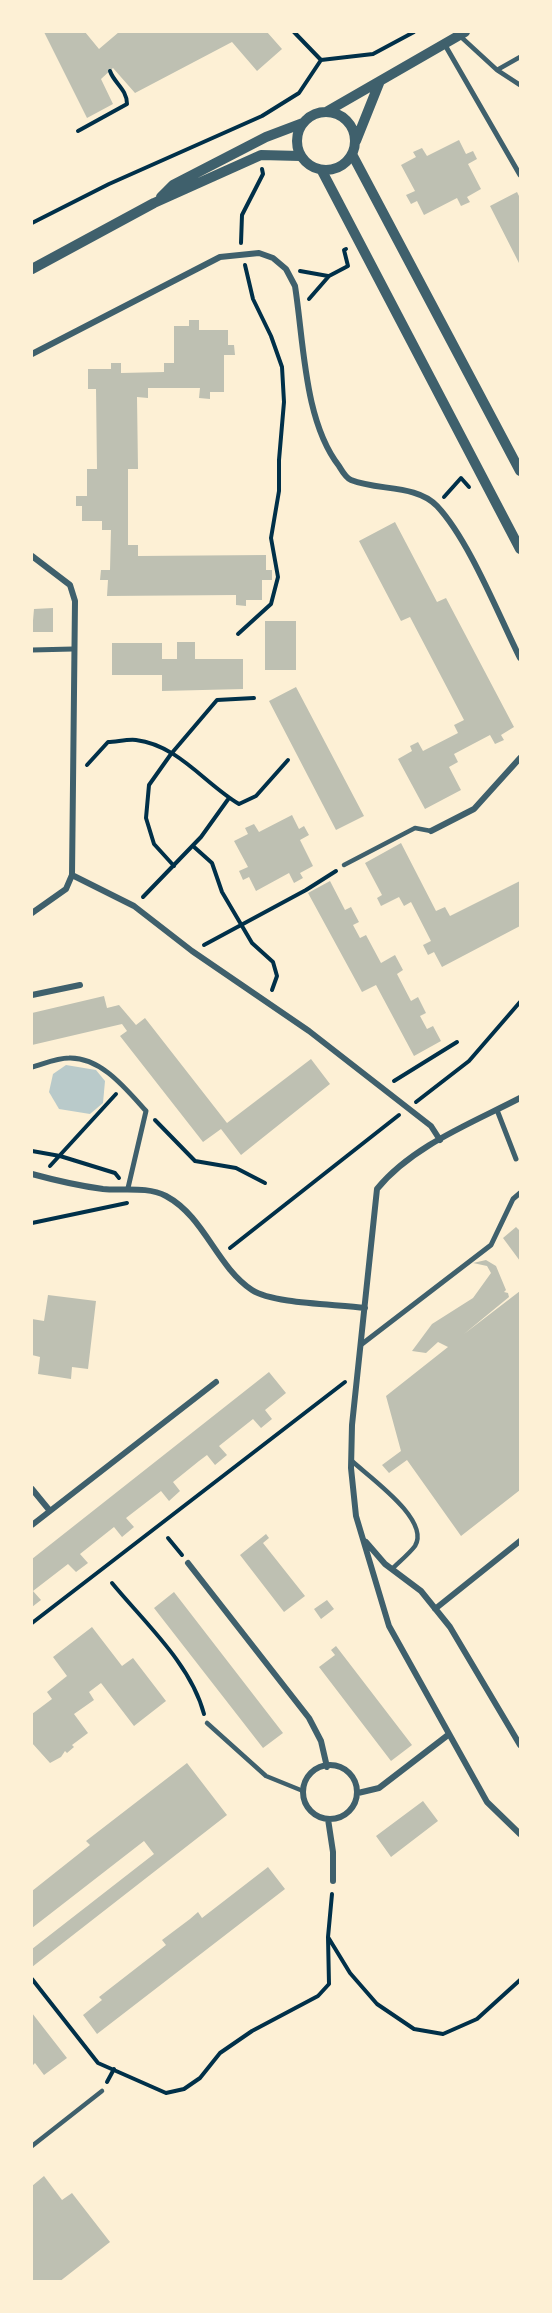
<!DOCTYPE html>
<style>
body{margin:0}
#map{position:relative;width:552px;height:2313px;overflow:hidden;background:#fdf0d5;font-family:Commissioner,sans-serif}
canvas{display:block}
.frame{position:absolute;inset:0;border:33px solid #fdf0d5;pointer-events:none}
</style>
<div id="map">
<canvas width="552" height="2313"></canvas>
<div class="frame"></div>
</div>
<script>
const ctx = document.querySelector('canvas').getContext('2d');
ctx.lineJoin = 'round';
function paint(path, color) { ctx.fillStyle = color; ctx.fill(path, 'evenodd'); }
function stroke(path, color, width, dash) { ctx.strokeStyle = color; ctx.lineWidth = width; ctx.lineCap = dash ? 'butt' : 'round'; ctx.setLineDash(dash || []); ctx.stroke(path); }
paint(new Path2D(`
 M66,1065l30,5 9,11 -2,22 -13,11 -31,-5 -10,-17 4,-18z`), '#b9caca');
paint(new Path2D(`
 M44,32h41l14,17 20,-17h148l15,17 -25,22 -25,-29 -97,51 -22,-25 -12,11 12,25 -26,14z
 M459,140l7,14 7,-3 4,8 -9,5 13,25 -14,8 3,5 -9,4 -4,-8 -33,17 -7,-14 -6,3 -5,-9 9,-4 -14,-26 15,-8 -3,-5 9,-4 5,8z
 M517,192l3,6v67l-30,-59z
 M189,320h10v10h29v15h6l1,10h-11v37h-14v7l-11,-1 1,-10h-52v10l-11,-1 1,72h-10v76h10v11l128,-1v15h6v10h-10v20h-16v6l-10,-1v-10l-129,1 1,-16h-8l1,-10h9l1,-40h-9v-9h-20v-15h-6v-10h11v-27h10l-1,-80h-8v-20h23v-6h10v10l43,-1v-9h10v-37h15z
 M395,522l42,80 9,-4 68,129 -13,8 3,5 -9,4 -5,-9 -36,19 4,8 -9,5 12,23 -36,19 -27,-50 14,-8 -2,-5 8,-4 5,9 35,-18 -4,-8 10,-5 -54,-103 -9,4 -42,-80z
 M53,608v24h-21l2,-23z
 M265,621h31v49h-31z
 M177,642h18v17h48v30l-81,2v-16h-50v-32h50v16h15z
 M296,687l68,129 -28,14 -67,-129z
 M292,815l7,14 5,-3 5,9 -9,5 13,26 -13,7 3,5 -9,5 -5,-10 -33,18 -7,-14 -6,3 -4,-9 9,-4 -14,-26 14,-7 -3,-6 9,-4 5,8z
 M401,843l35,68 9,-4 5,9 70,-35v45l-78,41 -8,-15 -6,3 -5,-10 8,-4 -20,-39 -7,4 -5,-9 -18,9 -4,-8 5,-3 -17,-32z
 M330,881l15,29 6,-3 8,15 -6,3 7,13 6,-3 15,28 14,-8 8,15 -6,4 14,27 7,-4 8,16 -6,3 7,13 6,-3 8,15 -27,15 -38,-71 -14,7 -54,-99z
 M104,996l3,12 12,-3 17,20 9,-7 82,105 84,-64 19,25 -89,71 -20,-26 -18,13 -83,-106 7,-5 -5,-7 -90,21v-32z
 M516,1227l4,4v30l-17,-23z
 M486,1260l10,6 10,24 -2,2 4,1 1,4 -45,37 56,-43v199l-59,46 -54,-76 -18,13 -7,-8 19,-14 -15,-55 62,-49 -10,-5 -12,11 -14,-2 20,-27 41,-26 18,-25 -4,-7 -14,-3z
 M48,1295l48,6 -8,68 -16,-2 -1,12 -33,-5 2,-17 -8,-2v-36l12,2z
 M269,1372l17,21 -21,17 7,9 -11,9 -8,-9 -34,27 8,9 -12,10 -8,-10 -8,6 -26,21 7,9 -11,10 -8,-10 -35,27 8,9 -12,10 -8,-10 -34,27 8,9 -12,9 -8,-8 -35,27 8,9 -9,7v-48z
 M266,1534l3,4 -6,5 42,53 -21,16 -44,-57z
 M174,1592l109,141 -20,15 -109,-140z
 M327,1600l7,9 -13,10 -7,-10z
 M92,1627l30,39 11,-8 33,43 -32,25 -33,-43 -12,9 5,8 -20,14 14,19 -16,12 2,2 -7,6 -2,-2 -4,6 -11,6 -18,-20v-29l20,-15 -5,-7 20,-16 -14,-19z
 M336,1646l76,99 -21,16 -72,-94 16,-12 -4,-5z
 M187,1763l40,52 -195,152v-18l122,-95 -10,-13 -112,87v-37l58,-46 -4,-4z
 M423,1801l15,20 -47,36 -15,-21z
 M268,1867l17,22 -188,145 -14,-19 19,-15 -3,-3 67,-52 -4,-5 28,-21 8,-7 4,6z
 M32,2013l35,45 -23,17 -9,-12 -3,3z
 M44,2176l18,24 10,-7 38,49 -51,40h-27v-96z`), '#bec0b2');
stroke(new Path2D(`
 M294,32l27,28
 M78,131l49,-27c0,-15 -13,-21 -17,-33
 M32,223l77,-39 153,-68 37,-23 22,-33 52,-6 41,-22
 M241,243l1,-28 21,-41 -1,-5
 M300,271l28,5
 M309,299l20,-23 19,-10 -4,-16 2,-1
 M444,497l17,-19 8,9
 M238,634l33,-30 7,-27 -7,-39 8,-47v-31l5,-58 -2,-35 -11,-31 -18,-37 -8,-34
 M87,765l21,-23c8,0 19,-3 28,-2 42,5 69,44 103,64l17,-8 32,-36
 M193,846l19,17 10,29 30,51 21,19 4,14 -5,14
 M174,866l-20,-22 -8,-26 3,-33 22,-31 46,-54 37,-2
 M143,897l58,-60 28,-39
 M204,945l102,-55 30,-19
 M394,1081l63,-39
 M416,1102l53,-41 51,-59
 M155,1120l40,41 41,7 29,15
 M32,1151l28,5 55,17 4,5
 M50,1166l66,-72
 M32,1223l95,-20
 M230,1248l169,-133
 M168,1538l14,17
 M112,1583c32,39 79,81 92,131
 M32,1623l313,-241
 M332,1894l-4,43 22,36 27,31 37,25 29,5 34,-15 43,-39
 M32,1979l66,84 68,30 18,-4 16,-11 20,-25 32,-22 66,-35 11,-12 -1,-47
 M107,2082l7,-13`), '#003049', 4);
stroke(new Path2D(`
 M460,36l37,34 23,15
 M497,70l23,-13
 M344,865l71,-37 16,3
 M352,1461c17,16 79,59 63,85 -6,8 -16,16 -23,23
 M207,1723l59,53 37,15
 M32,2146l70,-55`), '#3f606c', 4.5);
stroke(new Path2D(`
 M445,45l75,130
 M32,650l41,-1
 M32,1067c11,-3 25,-9 37,-9 32,-1 57,31 77,53l-18,77
 M497,1110l19,49
 M362,1344l129,-99 22,-46 7,-6`), '#3f606c', 5);
stroke(new Path2D(`
 M32,354l188,-97 39,-4 14,5 13,11 9,17c9,57 9,135 44,180 3,5 7,12 12,14 27,11 65,4 86,26 32,34 61,108 83,152
 M32,556l38,29 5,16 -3,274 -6,14 -34,24
 M431,831l43,-22 46,-51
 M72,875l62,31 58,45 117,80 122,95 9,14
 M32,995l48,-10
 M520,1098c-48,25 -108,48 -143,91l-25,236 -1,43 5,48 33,110 98,176 33,32
 M32,1174c22,6 48,12 71,15 20,2 44,-3 63,7 39,21 50,70 86,94 21,14 85,14 113,18
 M32,1489l18,22
 M32,1525l184,-143
 M366,1542l19,22 36,27 29,36 70,118
 M188,1563l121,155 12,23 6,26
 M435,1609l85,-68
 M303 1792a27 27 0 1 1 54 0a27 27 0 1 1-54 0Z
 M358,1793l21,-5 69,-53
 M328,1819l5,33v29`), '#3f606c', 6);
stroke(new Path2D(`
 M297 141a29 29 0 1 1 58 0a29 29 0 1 1-58 0Z
 M326,112l139,-80
 M356,141l24,-60
 M353,156l167,315
 M322,171l198,378
 M161,197l12,-12 93,-48 37,-14
 M32,269l122,-66 107,-48 39,1`), '#3f606c', 10);
</script>
